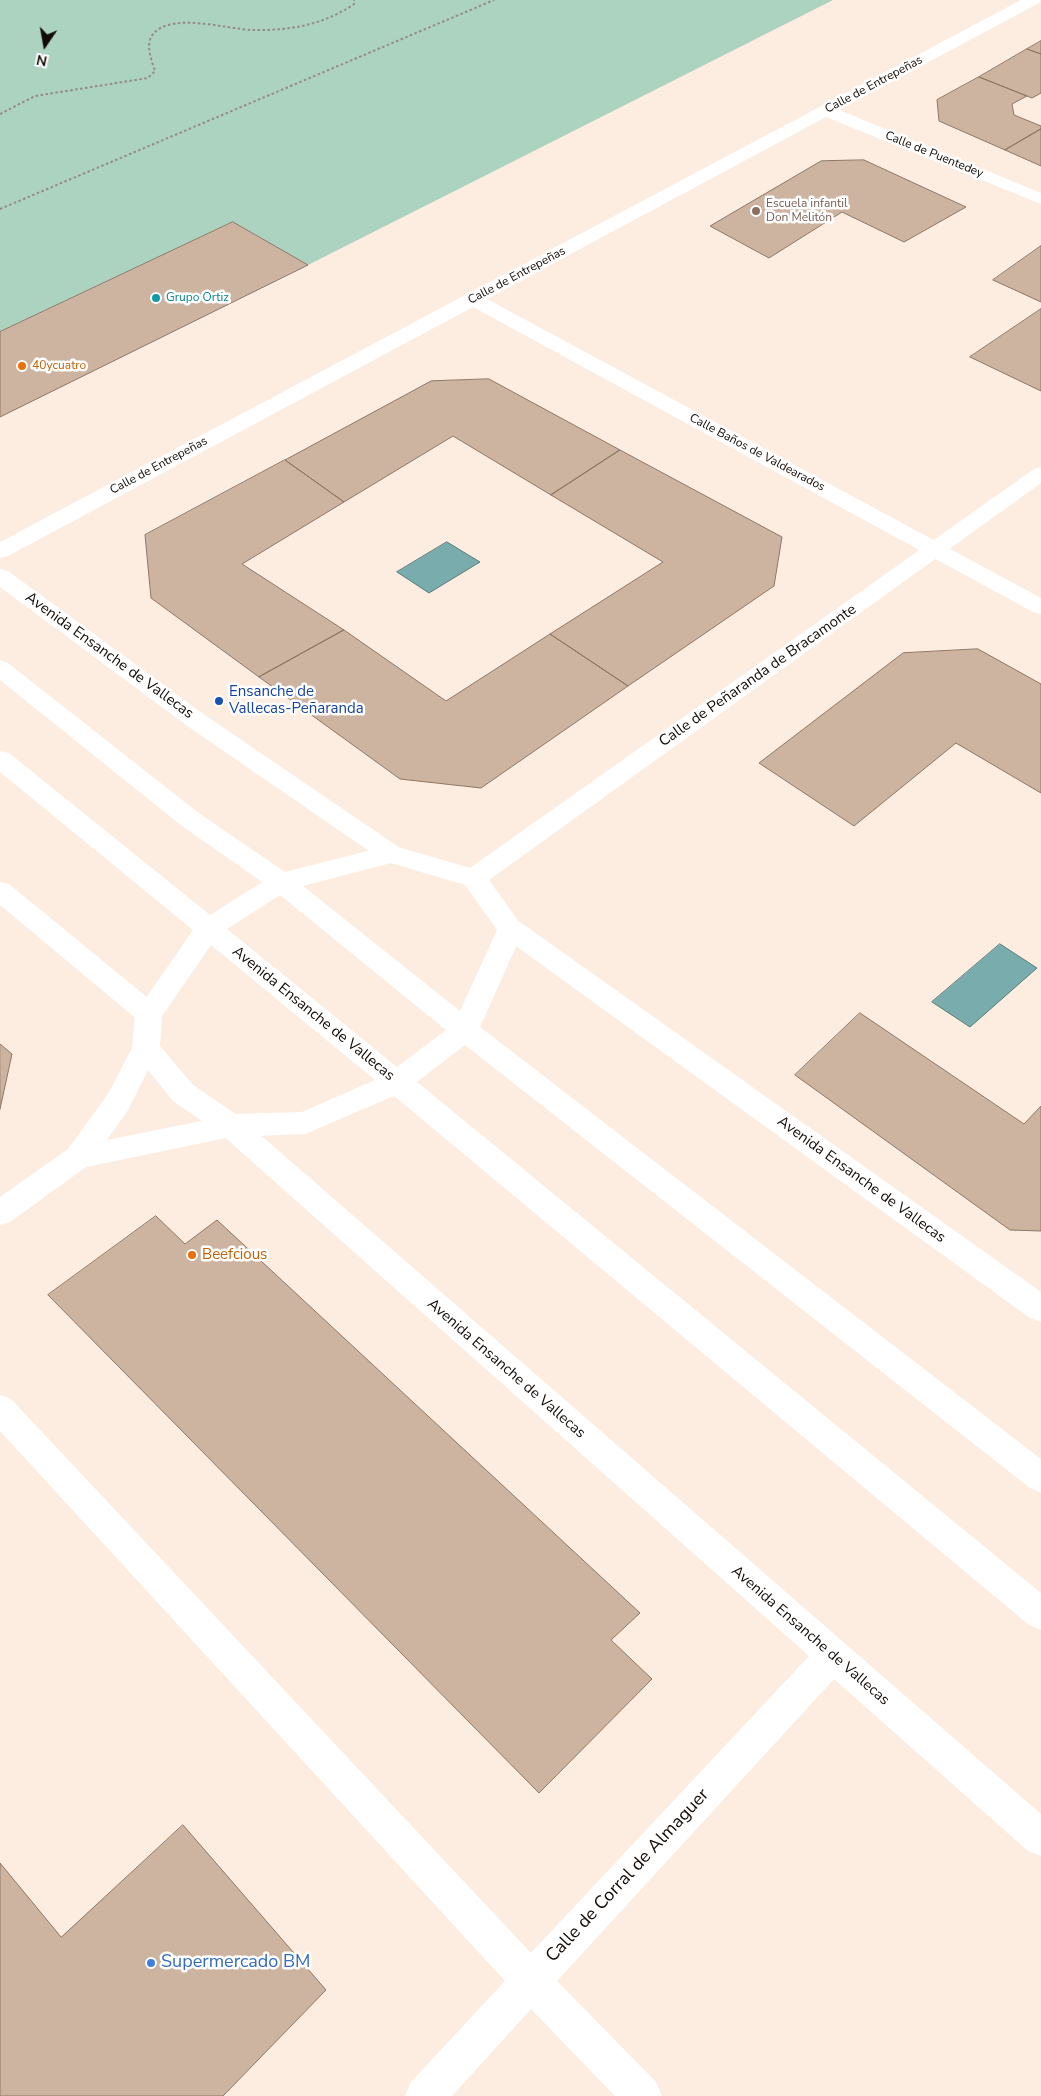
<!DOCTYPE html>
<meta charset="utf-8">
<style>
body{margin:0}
#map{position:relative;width:1041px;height:2096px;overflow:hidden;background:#fdede1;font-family:"Nunito Sans",sans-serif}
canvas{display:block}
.north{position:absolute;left:20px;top:20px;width:50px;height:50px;-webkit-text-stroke:4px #fff;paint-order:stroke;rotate:192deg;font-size:14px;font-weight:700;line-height:20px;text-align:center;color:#120a05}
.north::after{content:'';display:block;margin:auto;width:18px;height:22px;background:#120a05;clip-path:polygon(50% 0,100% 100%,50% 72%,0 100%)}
</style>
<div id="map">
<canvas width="1041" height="2096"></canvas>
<div class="north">N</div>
</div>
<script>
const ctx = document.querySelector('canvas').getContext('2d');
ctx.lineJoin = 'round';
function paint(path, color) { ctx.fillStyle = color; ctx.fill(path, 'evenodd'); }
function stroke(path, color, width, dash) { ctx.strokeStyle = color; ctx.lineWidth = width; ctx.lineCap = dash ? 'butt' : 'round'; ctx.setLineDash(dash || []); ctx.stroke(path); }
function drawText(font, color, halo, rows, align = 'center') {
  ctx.font = font + ' "Nunito Sans",sans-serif'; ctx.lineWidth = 5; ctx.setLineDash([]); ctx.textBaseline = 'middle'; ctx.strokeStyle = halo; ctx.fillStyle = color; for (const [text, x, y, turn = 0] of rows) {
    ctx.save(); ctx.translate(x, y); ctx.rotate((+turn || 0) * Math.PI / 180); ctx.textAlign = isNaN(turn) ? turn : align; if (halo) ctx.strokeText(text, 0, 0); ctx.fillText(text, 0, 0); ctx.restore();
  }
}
paint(new Path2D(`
 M0,0h833l-525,265 -75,-43 -233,110z`), '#acd2c0');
const water = new Path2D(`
 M447,542l33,20 -51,31 -32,-21z
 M1000,944l37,24 -67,59 -38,-25z`);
paint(water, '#79acad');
stroke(water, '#5a7b7b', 1);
const building = new Path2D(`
 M1041,41v13l-14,-5z
 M1027,49l14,5v39l-9,5 -53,-21z
 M979,77l48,19 -15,8 2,11 27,11v3l-36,21 -66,-29 -2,-21z
 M1041,129v37l-36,-16z
 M864,160l102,47 -62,35 -62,-30 -73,46 -59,-32 111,-65z
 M233,222l75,43 -308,152v-85z
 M1041,246v56l-48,-22z
 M1041,309v82l-71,-34z
 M489,379l131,71 -69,45 -98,-59 -109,66 -59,-42 146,-79z
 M620,450l162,87 -8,49 -146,100 -78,-52 113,-72 -112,-67z
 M285,460l59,42 -102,62 102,66 -85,47 -108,-79 -6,-63z
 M344,630l102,71 104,-67 78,52 -147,102 -81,-9 -141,-102z
 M978,649l63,35v109l-85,-50 -102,83 -95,-63 144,-110z
 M860,1013l164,111 17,-18v125l-31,-1 -215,-155z
 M0,1044l12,10 -12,55z
 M156,1216l29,28 32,-24 423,393 -29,27 41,39 -113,114 -491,-498z
 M183,1825l143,165 -103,106h-223v-233l61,74z`);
paint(building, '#cdb4a1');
stroke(building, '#8e7765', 1);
stroke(new Path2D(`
 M0,114l35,-18 113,-18 7,-7c-4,-12 -11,-29 0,-39 20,-19 72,-3 97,-2 36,1 72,-5 102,-26v-4
 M0,209l494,-209`), '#968a81', 2, [2.5, 2.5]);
paint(new Path2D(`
 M1021,0h20l-2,3 -200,107 202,83v11l-215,-87 -339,182 554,299v16l-8,-2 -560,-305 -465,249 -8,2v-16z
 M0,569l8,2 194,142 198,135 4,6 -4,6 -9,3 -9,-3 -196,-135 -186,-138z
 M0,882l9,2 150,123 4,7 -4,7 -10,3 -10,-3 -139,-116z
 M511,919l9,3 521,370v30l-11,-4 -528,-382 -4,-7 4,-7z
 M231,1115l10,3 800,696v42l-13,-5 -194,-172 -277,302 99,101 6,14h-47l-84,-87 -79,87h-47l6,-14 94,-101 -505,-550v-36l11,4 520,554 278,-297 -588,-522 -4,-8 4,-8z`), '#fff');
paint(new Path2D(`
 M1041,467v16l-552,397 35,49 -44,98 561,432v34l-11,-5 -565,-443 -48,37 624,511v37l-12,-5 -635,-529 -89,38 -74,3 -145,30 -76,55 -10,3v-28l68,-48 40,-55 24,-46 3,-34 58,-84 -193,-158v-21l9,2 201,162 52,-33 -80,-56 -182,-146v-20l8,3 192,151 85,58 106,-27 79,23 564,-399zM391,863l74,22 32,45 -37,81 -157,-125zM280,895l166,135 -49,37 -170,-138zM211,945l164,135 -73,32 -66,2 -43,-29 -33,-39 2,-30zM148,1070l25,31 29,20 -95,19 21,-30z`), '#fff');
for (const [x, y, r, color] of [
 [756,211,5,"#8d6e63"],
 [156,298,5,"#0f9aa8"],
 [22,366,5,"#e8710a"],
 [219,701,5,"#1a4fb4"],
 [192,1255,5,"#e8710a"],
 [151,1963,5,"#3f7fe0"]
]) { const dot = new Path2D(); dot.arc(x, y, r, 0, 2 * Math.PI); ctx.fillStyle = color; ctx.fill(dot); stroke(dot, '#fff', 2); }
drawText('12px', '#120a05', '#fff', [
 ["Calle de Entrepeñas",874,85,-28],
 ["Calle de Puentedey",934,155,22],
 ["Calle de Entrepeñas",517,276,-28],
 ["Calle Baños de Valdearados",757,453,28],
 ["Calle de Entrepeñas",159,466,-28]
]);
drawText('12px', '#785e54', '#fff', [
 ["Escuela infantil",766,204],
 ["Don Melitón",766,218]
], 'left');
drawText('12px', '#0d838f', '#fff', [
 ["Grupo Ortiz",166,298]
], 'left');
drawText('12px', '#c56008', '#fff', [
 ["40ycuatro",32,366]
], 'left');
drawText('15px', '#120a05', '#fff', [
 ["Avenida Ensanche de Vallecas",109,656,36],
 ["Calle de Peñaranda de Bracamonte",758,676,-35],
 ["Avenida Ensanche de Vallecas",313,1014,39],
 ["Avenida Ensanche de Vallecas",861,1180,36],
 ["Avenida Ensanche de Vallecas",506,1369,41],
 ["Avenida Ensanche de Vallecas",810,1636,41]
]);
drawText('15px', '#164399', '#fff', [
 ["Ensanche de",229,692],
 ["Vallecas-Peñaranda",229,709]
], 'left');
drawText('15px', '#c56008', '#fff', [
 ["Beefcious",202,1255]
], 'left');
drawText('18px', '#120a05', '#fff', [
 ["Calle de Corral de Almaguer",628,1876,-47]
]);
drawText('18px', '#366cbe', '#fff', [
 ["Supermercado BM",161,1963]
], 'left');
</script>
